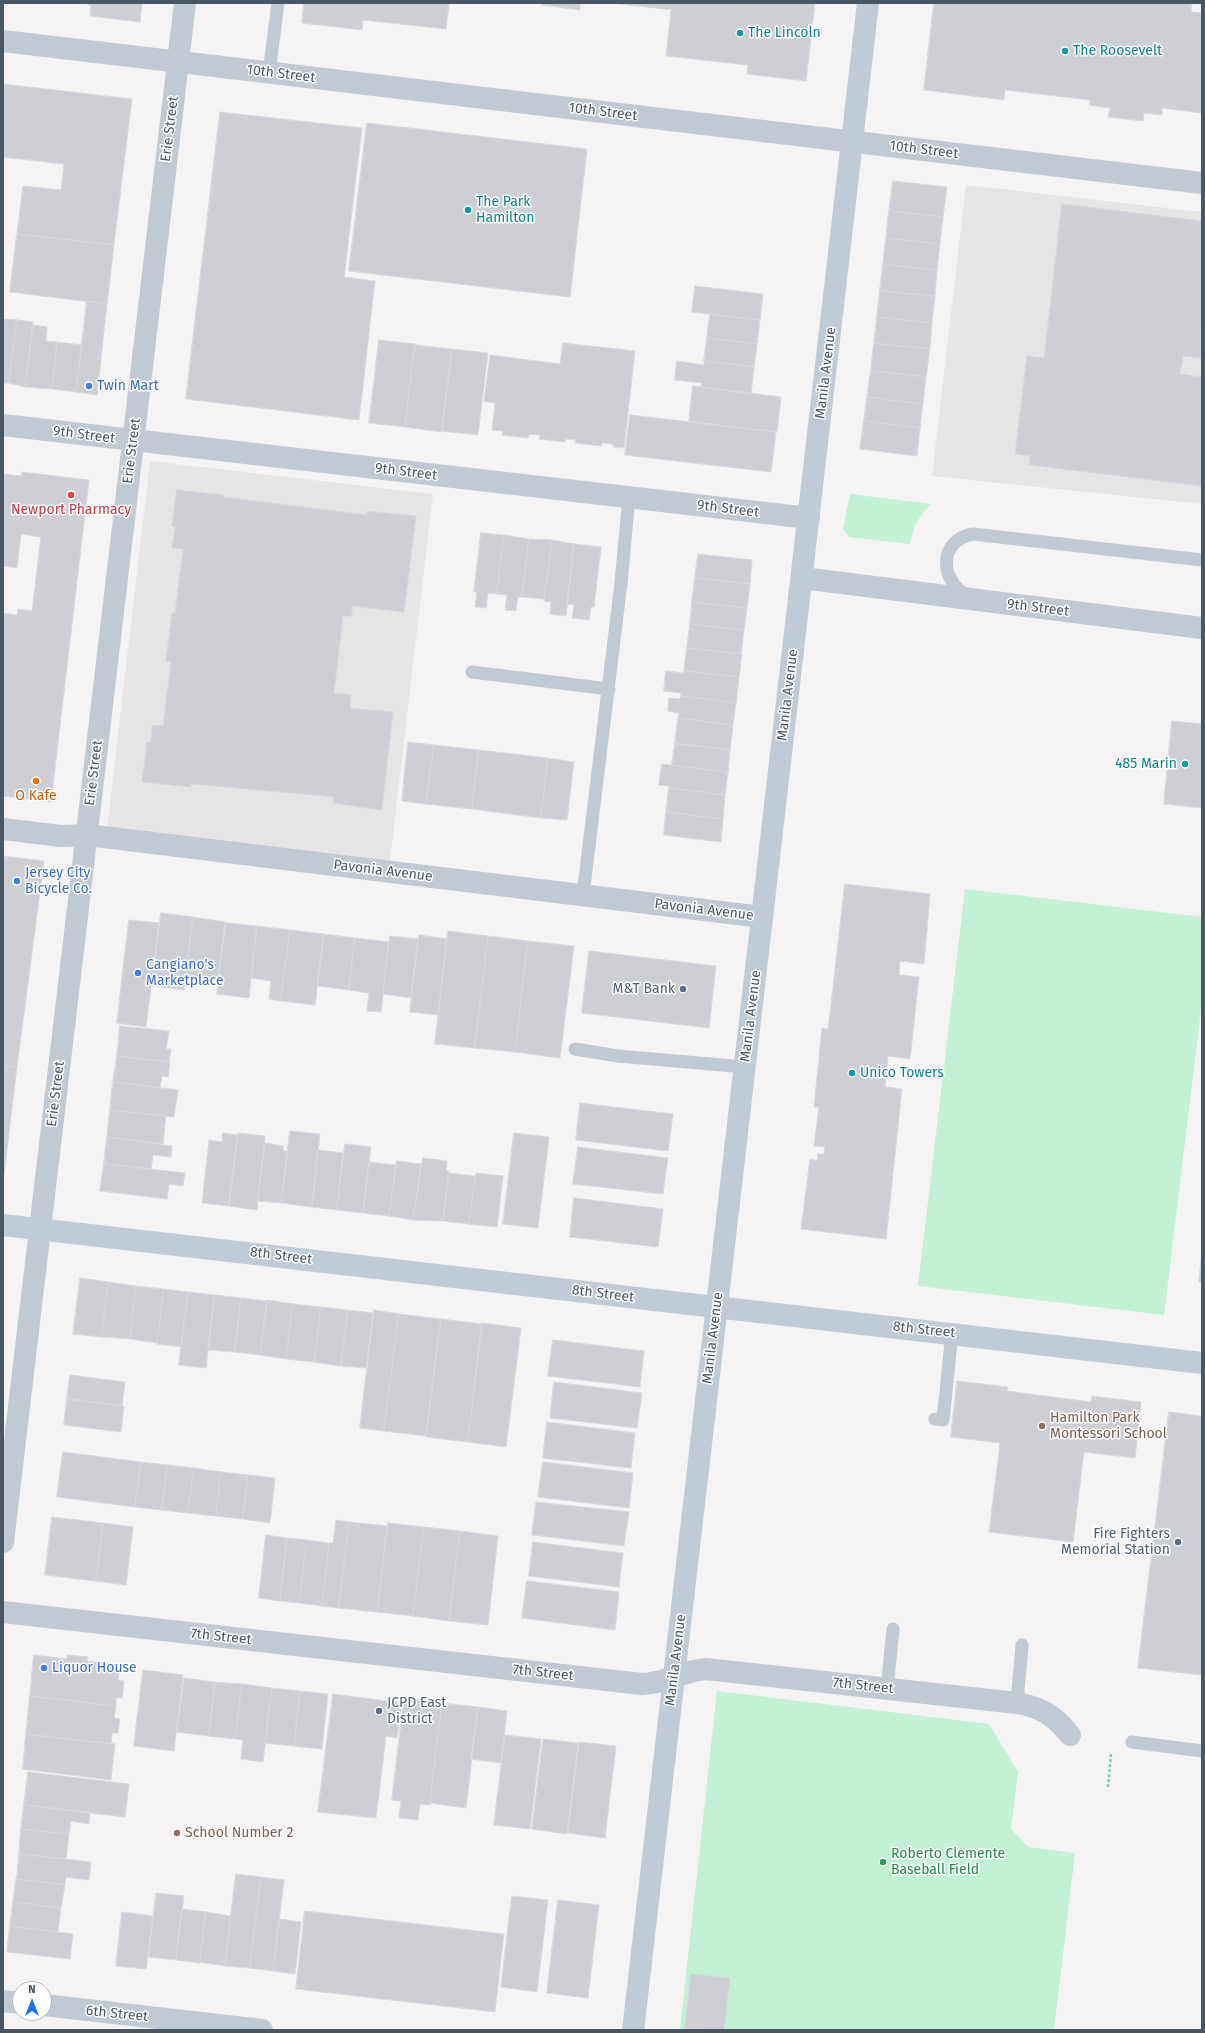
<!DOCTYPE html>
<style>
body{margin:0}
#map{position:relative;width:1205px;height:2033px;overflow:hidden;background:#f5f3f3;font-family:"Fira Sans",sans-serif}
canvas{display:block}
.frame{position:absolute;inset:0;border:4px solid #4a5661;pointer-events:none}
.north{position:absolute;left:12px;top:1981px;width:40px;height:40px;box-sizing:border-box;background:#fff;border:1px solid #b7bbc0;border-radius:50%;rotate:0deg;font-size:11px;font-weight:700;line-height:16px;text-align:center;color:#4a5661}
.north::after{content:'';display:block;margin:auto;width:14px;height:18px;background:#1a73e8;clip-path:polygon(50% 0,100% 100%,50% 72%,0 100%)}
</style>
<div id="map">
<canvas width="1205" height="2033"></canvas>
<div class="frame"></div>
<div class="north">N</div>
</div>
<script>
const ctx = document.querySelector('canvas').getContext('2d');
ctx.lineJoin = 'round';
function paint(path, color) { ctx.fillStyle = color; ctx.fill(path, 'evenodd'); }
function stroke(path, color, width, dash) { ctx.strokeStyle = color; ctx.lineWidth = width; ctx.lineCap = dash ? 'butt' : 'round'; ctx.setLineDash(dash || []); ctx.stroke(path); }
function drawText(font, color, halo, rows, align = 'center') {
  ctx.font = font + ' "Fira Sans",sans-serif'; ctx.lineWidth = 3; ctx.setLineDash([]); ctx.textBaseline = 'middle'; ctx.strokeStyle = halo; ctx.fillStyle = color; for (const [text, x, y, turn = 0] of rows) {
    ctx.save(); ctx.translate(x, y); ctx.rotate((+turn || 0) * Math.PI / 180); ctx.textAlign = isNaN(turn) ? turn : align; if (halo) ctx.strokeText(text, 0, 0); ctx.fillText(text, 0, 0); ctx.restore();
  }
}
paint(new Path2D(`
 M966,185l236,27v292l-270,-28z
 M150,461l283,33 -45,384 -283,-32z`), '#e6e4e5');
paint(new Path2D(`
 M850,494l81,10c-12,12 -18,23 -21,40l-61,-7 -6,-8z
 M965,889l237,28v85l-38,313 -246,-29z
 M717,1691l272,33 29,48 -7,57 17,18 47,6 -21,177h-374z`), '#c3f1d5');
const building = new Path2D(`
 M88,3h54l-2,19 -50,-6 1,-11h-3z
 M304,3h145l-3,26 -83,-9 -1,10 -60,-7z
 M542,3h38v7l-38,-5z
 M612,3h203l-9,78 -59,-7 1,-9 -82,-9 5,-46z
 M934,3h258l-1,9 11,1v100l-40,-5v7l-18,-2 -1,8 -35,-4 2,-9 -21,-3 1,-5 -85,-10 -1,10 -80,-10z
 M3,84l129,15 -18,146 -97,-11 6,-48 38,4 3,-26 -61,-7z
 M220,112l142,16 -18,149 31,4 -16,139 -173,-21z
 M367,123l220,26 -17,148 -221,-26z
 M893,181l54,6 -4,30 -54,-6z
 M1062,204l140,17 -1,137 -18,-2 -3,18 22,3v109l-173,-21 1,-9 -15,-2 12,-98 17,2z
 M889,211l54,6 -3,27 -54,-6z
 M17,234l97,11 -7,59 -97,-12z
 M886,238l54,6 -3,26 -54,-6z
 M883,264l54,6 -2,26 -55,-5z
 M695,286l68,8 -3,26 -68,-8z
 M880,291l55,5 -3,27 -55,-6z
 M87,301l20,3 -10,91 -21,-3z
 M710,314l50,6 -3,24 -50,-6z
 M877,317l55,6 -2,26 -56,-6z
 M3,319l14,1 -8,63h-6z
 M17,320l16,2 -8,65 -16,-4z
 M33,325l14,2 -1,14 11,1 -5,47 -27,-2z
 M707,338l50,6 -3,23 -50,-6z
 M379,340l36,4 -10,83 -36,-4z
 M57,342l25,3 -6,47 -24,-3z
 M563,343l72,8 -11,97 -11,-1v-3l-11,-1 -1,3 -26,-3 1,-3 -10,-1 -1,3 -26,-3 1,-4 -11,-1 -1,4 -26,-3 1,-4 -11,-1 3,-27 -11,-2 6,-46 70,9z
 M874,343l56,6 -4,28 -55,-6z
 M415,345l37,4 -10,83 -37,-5z
 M452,349l36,4 -10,82 -36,-4z
 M677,361l27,4v-4l50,6 -3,27 -50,-7 1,-4 -27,-3z
 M871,371l55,6 -3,27 -56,-7z
 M693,386l88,11 -4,35 -88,-11z
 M867,397l56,7 -3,24 -56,-7z
 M630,415l146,17 -5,40 -146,-17z
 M864,421l56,7 -3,28 -57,-7z
 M22,472l67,8 -38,322 -48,-6v-183l14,2 1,-6 14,2 9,-74 -20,-3 -4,34 -14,-2v-92l18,2z
 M177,490l46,5v2l144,18v-4l49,5 -12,96 -52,-6v10h-9l-9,77 17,2 -1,13 43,4 -11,98 -48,-7v-6l-143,-13v3l-49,-5 5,-40 4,1 1,-18 11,1 8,-64 -5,-1 6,-48h3l8,-64 -11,-1 3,-21 -3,-1z
 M481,533l23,2 -7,59 -9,-1 -2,15 -11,-1 2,-15h-3z
 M504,535l25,4 -7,58h-4l-2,14 -11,-1 2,-15 -10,-1z
 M529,539l23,1 -8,59 -22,-2z
 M552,540l22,4 -8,72 -16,-2 1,-12 -7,-1z
 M574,544l27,3 -7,60h-3l-2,13 -17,-2 2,-13 -7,-1z
 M698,554l54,6 -2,24 -55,-6z
 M695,578l55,6 -3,24 -55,-6z
 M692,602l55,6 -3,22 -54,-6z
 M690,624l54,6 -3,24 -54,-6z
 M687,648l55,6 -3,23 -55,-6z
 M666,671l18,2v-2l55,6 -3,26 -55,-7v-3l-17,-2z
 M681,696l55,7 -3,22 -55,-7 1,-5 -11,-2 1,-13 11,1z
 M678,718l55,7 -3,25 -55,-6z
 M1172,721l30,3v84l-38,-4z
 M408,742l26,3 -8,59 -24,-3z
 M675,743l55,7 -2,22 -56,-7z
 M434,745l45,5 -7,59 -46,-5z
 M479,750l69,8 -7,60 -69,-9z
 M548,758l26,4 -7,58 -26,-2z
 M662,764l66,8 -3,23 -56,-7 1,-2 -11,-1z
 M669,788l56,7 -2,24 -57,-7z
 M666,812l57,7 -2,23 -57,-7z
 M3,856l41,5 -27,206 -14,-1z
 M845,884l85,10 -6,70 -24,-3 -1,14 20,2 -9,82 -22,-3 -3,31 17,2 -16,150 -85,-10 9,-70 7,2 1,-7h6l1,-7 -11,-1 5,-39h-5l8,-79 6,1z
 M161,913l32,4 -9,73 -32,-4z
 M193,917l32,5 -7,57 -32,-4z
 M129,920l30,3 -13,104 -29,-4z
 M226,923l31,3 -8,72 -32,-4z
 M257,926l33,4 -9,71 -12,-2 2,-18 -20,-3z
 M290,930l34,4 -9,71 -34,-4z
 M448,931l40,5 -13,112 -40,-4z
 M324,934l31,4 -6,52 -32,-4z
 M419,935l28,4 -9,76 -28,-3z
 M390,936l28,3 -7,59 -28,-4z
 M488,936l40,5 -13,111 -40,-4z
 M355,938l34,4 -8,70 -14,-1 2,-18 -20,-3z
 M528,941l46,5 -14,112 -45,-6z
 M589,951l127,15 -7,62 -127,-15z
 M120,1026l49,5 -3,18h5l-2,13 -52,-6z
 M117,1056l53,6 -2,15 -6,-1 -2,12 -47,-6z
 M3,1066l14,1 -14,116z
 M113,1082l65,8 -4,27 -64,-7z
 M580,1103l93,11 -5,37 -92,-11z
 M110,1110l56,6 -3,28 -56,-7z
 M290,1131l30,3 -8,73 -31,-4z
 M223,1133l15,2 -9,71 -27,-3 7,-63 13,2z
 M238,1133l27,3 -8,74 -28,-4z
 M514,1133l35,4 -11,91 -35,-4z
 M107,1137l65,9 -1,11 -18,-2 -2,14 -47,-5z
 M265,1143l18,3v5h5l-7,52 -23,-2z
 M345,1144l26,3 -8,66 -26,-3z
 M578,1147l90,11 -5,36 -90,-10z
 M318,1150l25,3 -6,57 -25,-3z
 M423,1158l24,3 -1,10h3l-6,50 -30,-1z
 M397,1161l24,3 -8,56 -24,-4z
 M369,1162l27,3 -7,51 -26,-3z
 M104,1164l81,9 -2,13 -14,-2 -2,15 -67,-8z
 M449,1173l26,3 -6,48 -26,-3z
 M476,1173l27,3 -6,51 -28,-3z
 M574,1198l89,11 -5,38 -88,-10z
 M1202,1250v32h-3z
 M80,1278l28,4 -6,55 -29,-3z
 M108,1282l28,4 -6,53 -28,-2z
 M136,1286l28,3 -7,54 -27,-4z
 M164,1289l24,3 -7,55 -24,-3z
 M188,1292l27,3 -9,73 -27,-3z
 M215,1295l26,3 -6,54 -27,-2z
 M241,1298l26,3 -7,54 -25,-3z
 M267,1300l26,4 -7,55 -26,-4z
 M293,1304l28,3 -7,55 -28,-3z
 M321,1307l27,3 -7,56 -27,-4z
 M348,1310l25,3 -7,55 -25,-2z
 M374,1310l25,4 -15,117 -24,-3z
 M399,1314l42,5 -15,117 -42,-5z
 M441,1319l41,5 -14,118 -42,-5z
 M482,1323l39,5 -15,119 -38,-5z
 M553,1340l91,11 -4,36 -92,-11z
 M70,1375l55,7 -3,23 -55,-6z
 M957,1381l51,6 -1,4 84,11 1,-6 49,6 -6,56 -51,-6 -11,90 -84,-10 11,-89 -49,-6z
 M554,1382l88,11 -5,35 -87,-10z
 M67,1399l57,7 -3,26 -57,-7z
 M1169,1412l33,4v259l-64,-7z
 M547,1422l88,11 -4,35 -88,-10z
 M63,1452l78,10 -6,45 -78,-10z
 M141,1462l26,3 -5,45 -27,-3z
 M543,1462l90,11 -4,35 -91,-11z
 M167,1465l27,3 -6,45 -26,-3z
 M194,1468l27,4 -5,44 -28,-3z
 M221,1472l27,3 -5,44 -27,-3z
 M248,1475l27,3 -5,45 -27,-4z
 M536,1502l93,10 -5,34 -92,-11z
 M52,1517l51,6 -7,58 -51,-6z
 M336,1520l13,2 -10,86 -17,-2 7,-63h4z
 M349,1522l38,4 -10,86 -38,-4z
 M103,1523l30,4 -7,58 -30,-4z
 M388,1523l36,4 -11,89 -36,-4z
 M424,1527l36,4 -11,90 -36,-5z
 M460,1531l38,5 -10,89 -39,-4z
 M266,1535l21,3 -7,63 -21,-3z
 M287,1538l20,2 -8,63 -19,-2z
 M307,1540l22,3 -7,63 -23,-3z
 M533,1542l90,11 -4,34 -90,-11z
 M527,1581l92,11 -4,38 -93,-12z
 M34,1655l33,4v-4l21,2 -1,4 33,4 -2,15 6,1 -2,17h-6v8l-86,-10z
 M143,1670l40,5 -9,76 -40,-5z
 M184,1678l31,4 -6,54 -32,-4z
 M215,1682l27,2 -7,55 -26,-3z
 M242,1684l30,4 -9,74 -22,-3 2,-19 -8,-1z
 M272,1688l28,3 -6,55 -29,-3z
 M300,1691l28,3 -6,55 -28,-3z
 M333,1694l69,9 -5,35 -11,-2 -10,82 -58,-6z
 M30,1696l86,10 -2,12 6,1 -2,14h-6l-1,11 -85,-10z
 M404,1698l38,5 -12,100v2l-10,-1 -2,16 -19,-2 2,-17 -9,-1z
 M442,1703l36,4 -12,101 -36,-5z
 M478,1707l29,4 -6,52 -30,-4z
 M26,1734l89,10 -4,36 -88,-11z
 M505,1735l36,4 -11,90 -36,-4z
 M543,1739l35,4 -11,91 -35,-5z
 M579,1742l37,4 -11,92 -37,-5z
 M28,1772l101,12 -4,33 -101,-12z
 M24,1805l66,7 -1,12 -18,-3 -2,13 -48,-5z
 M21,1829l48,5 -3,25 -47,-5z
 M19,1854l72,8 -2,18 -23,-3 -1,8 -48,-6z
 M236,1874l25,3 -11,91 -25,-2z
 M261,1877l23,3 -11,91 -23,-3z
 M16,1879l49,6 -4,23 -48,-6z
 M156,1893l28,3 -8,64 -27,-3z
 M512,1896l36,4 -11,92 -36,-5z
 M558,1900l41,5 -11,93 -41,-5z
 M13,1902l48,6 -3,24 -48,-6z
 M182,1909l24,3 -6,51 -24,-3z
 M305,1911l199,23 -9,78 -199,-23z
 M122,1912l31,4 -7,53 -30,-3z
 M206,1912l25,4 -6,50 -25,-4z
 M279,1919l22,3 -6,52 -22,-3z
 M10,1926l63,8 -3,25 -63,-7z
 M691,1974l39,4 -6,52 -39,-1z`);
paint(building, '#cdcfd5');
stroke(building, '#d7d9de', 1);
stroke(new Path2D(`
 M1108,1787l3,-33`), '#7ad0a6', 2.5, [3, 2]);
stroke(new Path2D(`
 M269,73l9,-70
 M968,596c-29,-15 -30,-56 5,-62l229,26
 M472,672l137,17
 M583,895l38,-312 8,-86
 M575,1049l43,7 127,11
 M935,1419l8,1 9,-87
 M887,1689l6,-60
 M1017,1703l5,-58
 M1132,1742l70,9`), '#c1cad2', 13);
stroke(new Path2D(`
 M3,41l1199,142
 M3,425l806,93
 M802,578l400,50
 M3,829l58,7 26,-1 675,82
 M3,1542l182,-1539
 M3,1612l639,72c25,-1 40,-13 64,-15l311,34c24,4 38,13 53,32
 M3,2001l17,2
 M44,2005l218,25`), '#c1cad2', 22);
stroke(new Path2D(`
 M3,1225l1199,138
 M633,2030l235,-2027`), '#c1cbd6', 22);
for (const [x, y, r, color] of [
 [740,33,4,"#0f9aa8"],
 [1065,51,4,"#0f9aa8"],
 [468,210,4,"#0f9aa8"],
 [89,386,4,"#3f7fe0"],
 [71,495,4,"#e0444e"],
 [1185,764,4,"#0f9aa8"],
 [36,781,4,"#e8710a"],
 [17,881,4,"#3f7fe0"],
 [138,973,4,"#3f7fe0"],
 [683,989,4,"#5c6f8a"],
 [852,1073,4,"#0f9aa8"],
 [1042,1426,4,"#8d6e63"],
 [1178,1542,4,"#5c6f8a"],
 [44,1668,4,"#3f7fe0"],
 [379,1711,4,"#5c6f8a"],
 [177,1833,4,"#8d6e63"],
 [883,1862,4,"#2e9e5b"]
]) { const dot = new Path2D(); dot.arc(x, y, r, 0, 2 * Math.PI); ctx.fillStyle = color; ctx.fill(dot); stroke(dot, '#fff', 1.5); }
drawText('14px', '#0d838f', '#fff', [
 ["The Lincoln",748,33],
 ["The Roosevelt",1073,51],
 ["The Park",476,202],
 ["Hamilton",476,218],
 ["485 Marin",1177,764,"right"],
 ["Unico Towers",860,1073]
], 'left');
drawText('14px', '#4a5661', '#fff', [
 ["10th Street",281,74,7],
 ["10th Street",603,112,7],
 ["Erie Street",170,129,-83],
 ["10th Street",924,150,7],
 ["Manila Avenue",826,373,-83],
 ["9th Street",84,435,7],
 ["Erie Street",132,451,-83],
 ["9th Street",406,472,7],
 ["9th Street",728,509,7],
 ["9th Street",1038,608,7],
 ["Manila Avenue",788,695,-83],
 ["Erie Street",94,773,-83],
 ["Pavonia Avenue",383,871,7],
 ["Pavonia Avenue",704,910,7],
 ["Manila Avenue",751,1016,-83],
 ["Erie Street",56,1094,-83],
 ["8th Street",281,1256,7],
 ["8th Street",603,1294,7],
 ["8th Street",924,1330,6],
 ["Manila Avenue",713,1338,-83],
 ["7th Street",221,1637,6],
 ["Manila Avenue",676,1660,-83],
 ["7th Street",543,1673,6],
 ["7th Street",863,1686,6],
 ["6th Street",117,2014,6]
]);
drawText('14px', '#366cbe', '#fff', [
 ["Twin Mart",97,386],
 ["Jersey City",25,873],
 ["Bicycle Co.",25,889],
 ["Cangiano's",146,965],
 ["Marketplace",146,981],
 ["Liquor House",52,1668]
], 'left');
drawText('14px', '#be3a42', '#fff', [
 ["Newport Pharmacy",71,510]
]);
drawText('14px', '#c56008', '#fff', [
 ["O Kafe",36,796]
]);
drawText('14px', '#4e5e75', '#fff', [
 ["M&T Bank",675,989],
 ["Fire Fighters",1170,1534],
 ["Memorial Station",1170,1550],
 ["JCPD East",387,1703,"left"],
 ["District",387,1719,"left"]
], 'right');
drawText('14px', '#785e54', '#fff', [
 ["Hamilton Park",1050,1418],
 ["Montessori School",1050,1434],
 ["School Number 2",185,1833]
], 'left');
drawText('14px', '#27864d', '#fff', [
 ["Roberto Clemente",891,1854],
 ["Baseball Field",891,1870]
], 'left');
</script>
